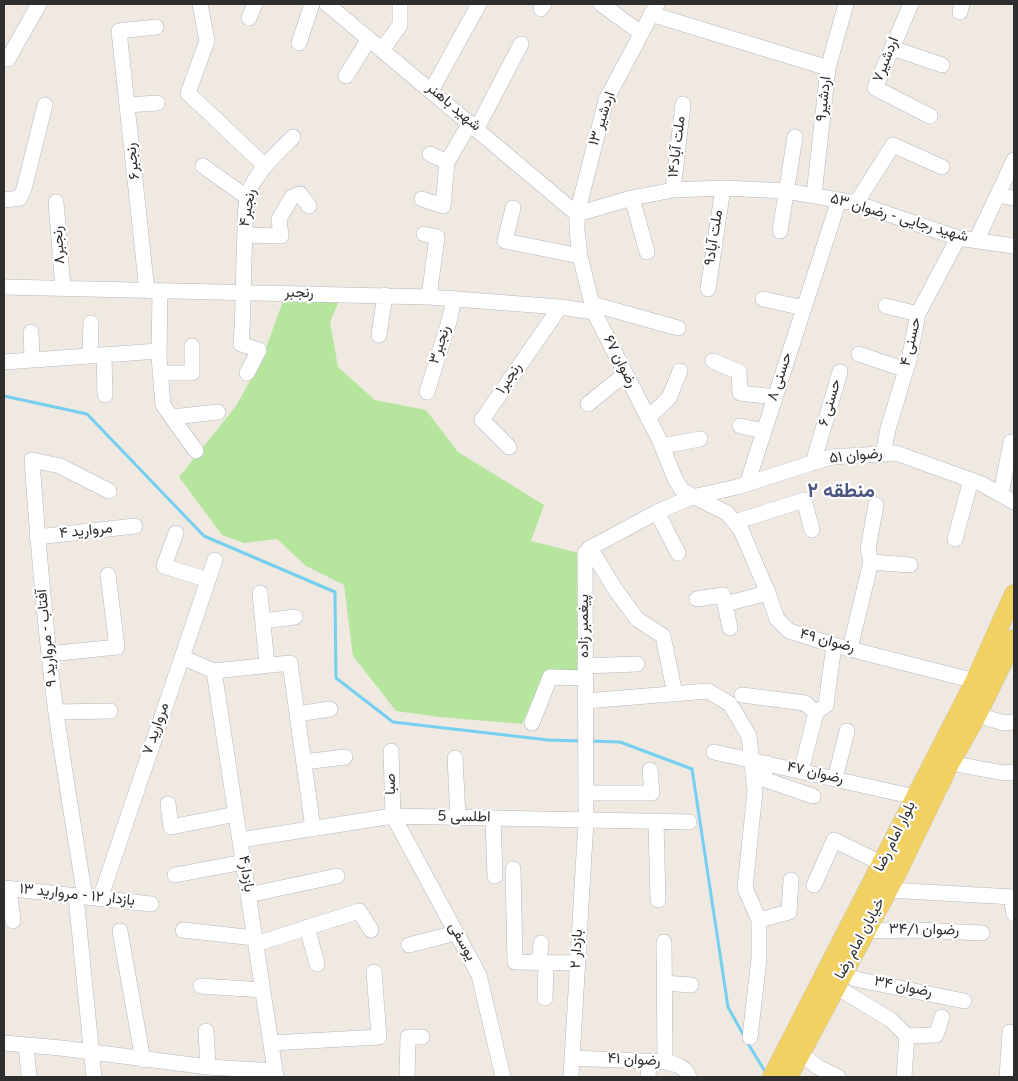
<!DOCTYPE html>
<meta charset="utf-8">
<style>
body{margin:0}
#map{position:relative;width:1018px;height:1081px;overflow:hidden;background:#efe9e1;font-family:Overpass,sans-serif}
canvas{display:block}
.frame{position:absolute;inset:0;border:5px solid #2e2e2e;pointer-events:none}
</style>
<div id="map">
<canvas width="1018" height="1081"></canvas>
<div class="frame"></div>
</div>
<script>
const ctx = document.querySelector('canvas').getContext('2d');
ctx.lineJoin = 'round';
function paint(path, color) { ctx.fillStyle = color; ctx.fill(path, 'evenodd'); }
function stroke(path, color, width, dash) { ctx.strokeStyle = color; ctx.lineWidth = width; ctx.lineCap = dash ? 'butt' : 'round'; ctx.setLineDash(dash || []); ctx.stroke(path); }
function drawText(font, color, halo, rows, align = 'center') {
  ctx.font = font + ' Overpass,Vazirmatn,sans-serif'; ctx.lineWidth = 4.5; ctx.setLineDash([]); ctx.textBaseline = 'middle'; ctx.strokeStyle = halo; ctx.fillStyle = color; for (const [text, x, y, turn = 0] of rows) {
    ctx.save(); ctx.translate(x, y); ctx.rotate((+turn || 0) * Math.PI / 180); ctx.textAlign = isNaN(turn) ? turn : align; if (halo) ctx.strokeText(text, 0, 0); ctx.fillText(text, 0, 0); ctx.restore();
  }
}
paint(new Path2D(`
 M287,290l56,2 -13,30 8,45 37,33 51,10 32,42 86,53 -13,36 48,12 -2,120 -32,-2 -23,53 -83,-7 -43,-6 -43,-55 -9,-71 -38,-19 -29,-27 -33,4 -22,-8 -43,-58 57,-71 26,-47z`), '#b6e59e');
stroke(new Path2D(`
 M4,396l83,18 117,122 131,56 1,86 57,44 155,18 33,1
 M590,741l30,1 72,27 36,238 16,29
 M747,1042l19,31`), '#75cff0', 3);
const minor = new Path2D(`
 M200,4l7,37 -19,52 76,72
 M327,4l250,210
 M601,4l40,29
 M657,4l-51,96 -29,114v17l3,25 14,56 65,127 17,42 7,10 44,22 14,17 27,63 9,26 12,12 45,14 141,36
 M911,4l-36,84 55,28
 M541,9l3,-5
 M960,12l2,-8
 M651,14l177,54
 M249,18l6,-14
 M299,43l13,-39
 M892,48l50,17
 M382,50l18,-25v-21
 M8,59l31,-55
 M346,76l23,-37
 M431,91l48,-87
 M128,105l29,-2
 M477,128l44,-84
 M430,154l17,8
 M203,166l45,32
 M673,190l10,-86
 M814,195l14,-127 18,-64
 M998,195l16,3
 M632,198l15,54
 M422,199l21,7 4,-44 23,-39
 M4,200l16,-2 4,-9 21,-84
 M56,202l7,86
 M856,203l37,-58 49,22
 M513,208l-8,33 75,15
 M577,214l55,-16 41,-8 50,-2 63,3 70,12 102,35 56,8
 M780,231l15,-94
 M424,234l13,3 -8,60
 M245,235l36,1 -2,-17 13,-22 8,-3 9,12
 M976,241l38,-81
 M4,287l425,10 131,10 34,5
 M708,289l15,-101
 M147,291l-28,-260 37,-4
 M160,291l-1,66 4,48 33,46
 M763,299l41,9
 M592,304l86,24
 M886,306l32,8
 M31,332l1,28
 M379,335l6,-40
 M859,354l47,16
 M104,355l1,40
 M90,356l1,-33
 M713,361l26,11 1,21 35,4
 M4,362l155,-11
 M160,373h32v-27
 M247,373l12,-23 -18,-6c3,-37 2,-74 4,-112 0,-13 0,-33 6,-45 10,-20 26,-34 42,-50
 M427,392l23,-74 4,-20
 M588,404l37,-30
 M172,417l46,-5
 M648,418l21,-20 11,-27
 M740,426l24,5
 M662,446l38,-7
 M509,447l-27,-27 78,-113
 M883,454l5,-25 21,-69 9,-46 40,-76
 M813,463l27,-91
 M747,484l92,-284
 M1001,494l10,-52
 M657,512l21,41
 M735,522l69,-22 8,30
 M176,533l-12,33 44,14
 M37,537l98,-11
 M955,539l16,-59
 M590,548l25,41 22,30 26,17 12,58
 M871,562l39,3
 M260,593l7,72
 M697,599l26,-4 7,33
 M725,604l43,-11
 M263,621l32,-4
 M850,648l21,-86 -3,-13 8,-44
 M49,654l68,-7 -9,-72
 M182,657l32,14 76,-8 23,166
 M585,666l52,-2
 M214,671l62,406
 M742,695l63,8 11,10
 M585,701l123,-10 22,13 19,32 6,55 -10,97 14,32v39l-9,78
 M56,712l54,-1
 M297,714l33,-5
 M977,715l27,8 10,-1
 M532,723l18,-46 35,1
 M391,751l2,65 86,159 24,102
 M714,752l201,45
 M455,758l3,60
 M304,762l41,-5
 M767,763l-4,16 50,17
 M950,763l54,10 10,-1
 M801,771l15,-58 10,-8 8,-60
 M835,779l12,-48
 M586,793h66l-2,-23
 M168,804l3,23 65,-13
 M493,818l2,58
 M656,822l2,78
 M240,840l153,-24 296,6
 M513,869l2,93 62,1
 M175,875l69,-13
 M814,885l20,-45 49,24
 M4,888l147,16
 M9,889l4,32
 M887,890l127,7
 M248,895l89,-19
 M76,897l18,180
 M85,897c-10,-61 -20,-122 -29,-184 -11,-84 -18,-169 -24,-253l28,6 49,25
 M1011,897l3,17
 M100,899l115,-339
 M759,920l30,-8 2,-32
 M307,927l10,37
 M183,930l72,8
 M120,931l23,129
 M865,931l51,-1 66,3
 M664,942l1,120
 M256,944l103,-33 12,19
 M409,945l47,-12
 M539,962l2,-19
 M843,971l12,8 109,22
 M664,983l27,2
 M201,986l62,4
 M835,986l56,34 16,16 -3,41
 M545,998l1,-35
 M206,1031l2,36
 M907,1036l29,-1 6,-18
 M4,1043l57,5 147,19 67,4
 M271,1043l108,-6 -5,-65
 M26,1045l3,32
 M800,1053l18,14 20,10
 M572,1058l93,4c11,2 20,4 24,15
 M407,1077l1,-40h14
 M571,1077l15,-257 -1,-267 5,-5 67,-36 35,-15 45,-10 94,-30 65,-4 86,31 32,18
 M648,1077l1,-16
 M1007,1077l3,-45`);
const major = new Path2D(`
 M772,1077l203,-396 39,-87
 M788,1077l107,-200 55,-114 27,-48 37,-76`);
stroke(minor, '#b4b7c1', 16);
stroke(major, '#c9c9c9', 20);
stroke(minor, '#fff', 15);
stroke(major, '#f2d163', 19);
drawText('15px', '#2e2e2e', '#fff', [
 ["اردشیر۷",887,60,-68],
 ["اردشیر۹",825,99,-84],
 ["شهید باهنر",453,108,40],
 ["اردشیر ۱۳",603,119,-72],
 ["ملت آباد۱۴",678,147,-83],
 ["رنجبر۶",134,161,-96],
 ["رنجبر۴",249,208,-80],
 ["شهید رجایی - رضوان ۵۳",899,219,16],
 ["ملت آباد۹",715,238,-81],
 ["رنجبر۸",60,245,-94],
 ["رنجبر",299,294,1],
 ["حسنی ۴",912,342,-77],
 ["رنجبر۳",441,345,-72],
 ["رضوان ۶۷",619,362,63],
 ["حسنی ۸",781,377,-72],
 ["رنجبر۱",510,379,-56],
 ["حسنی ۶",831,403,-74],
 ["رضوان ۵۱",856,457,-6],
 ["مروارید ۴",86,532,-6],
 ["پیغمبر زاده",585,626,-90],
 ["آفتاب - مروارید ۹",48,638,-96],
 ["رضوان ۴۹",827,642,15],
 ["مروارید ۷",157,729,-71],
 ["رضوان ۴۷",815,774,13],
 ["صبا",392,784,-91],
 ["اطلسی 5",464,818,1],
 ["بلوار امام رضا",896,837,-64],
 ["بازدار۴",245,874,81],
 ["بازدار ۱۲ - مروارید ۱۳",77,896,6],
 ["رضوان ۳۴/۱",924,931,1],
 ["خیابان امام رضا",861,939,-62],
 ["یوسفی",461,942,61],
 ["بازدار ۲",578,949,-87],
 ["رضوان ۳۴",903,988,11],
 ["رضوان ۴۱",634,1061,3]
]);
drawText('bold 20px', '#4d5680', '#fff', [
 ["منطقه ۲",841,493]
]);
</script>
